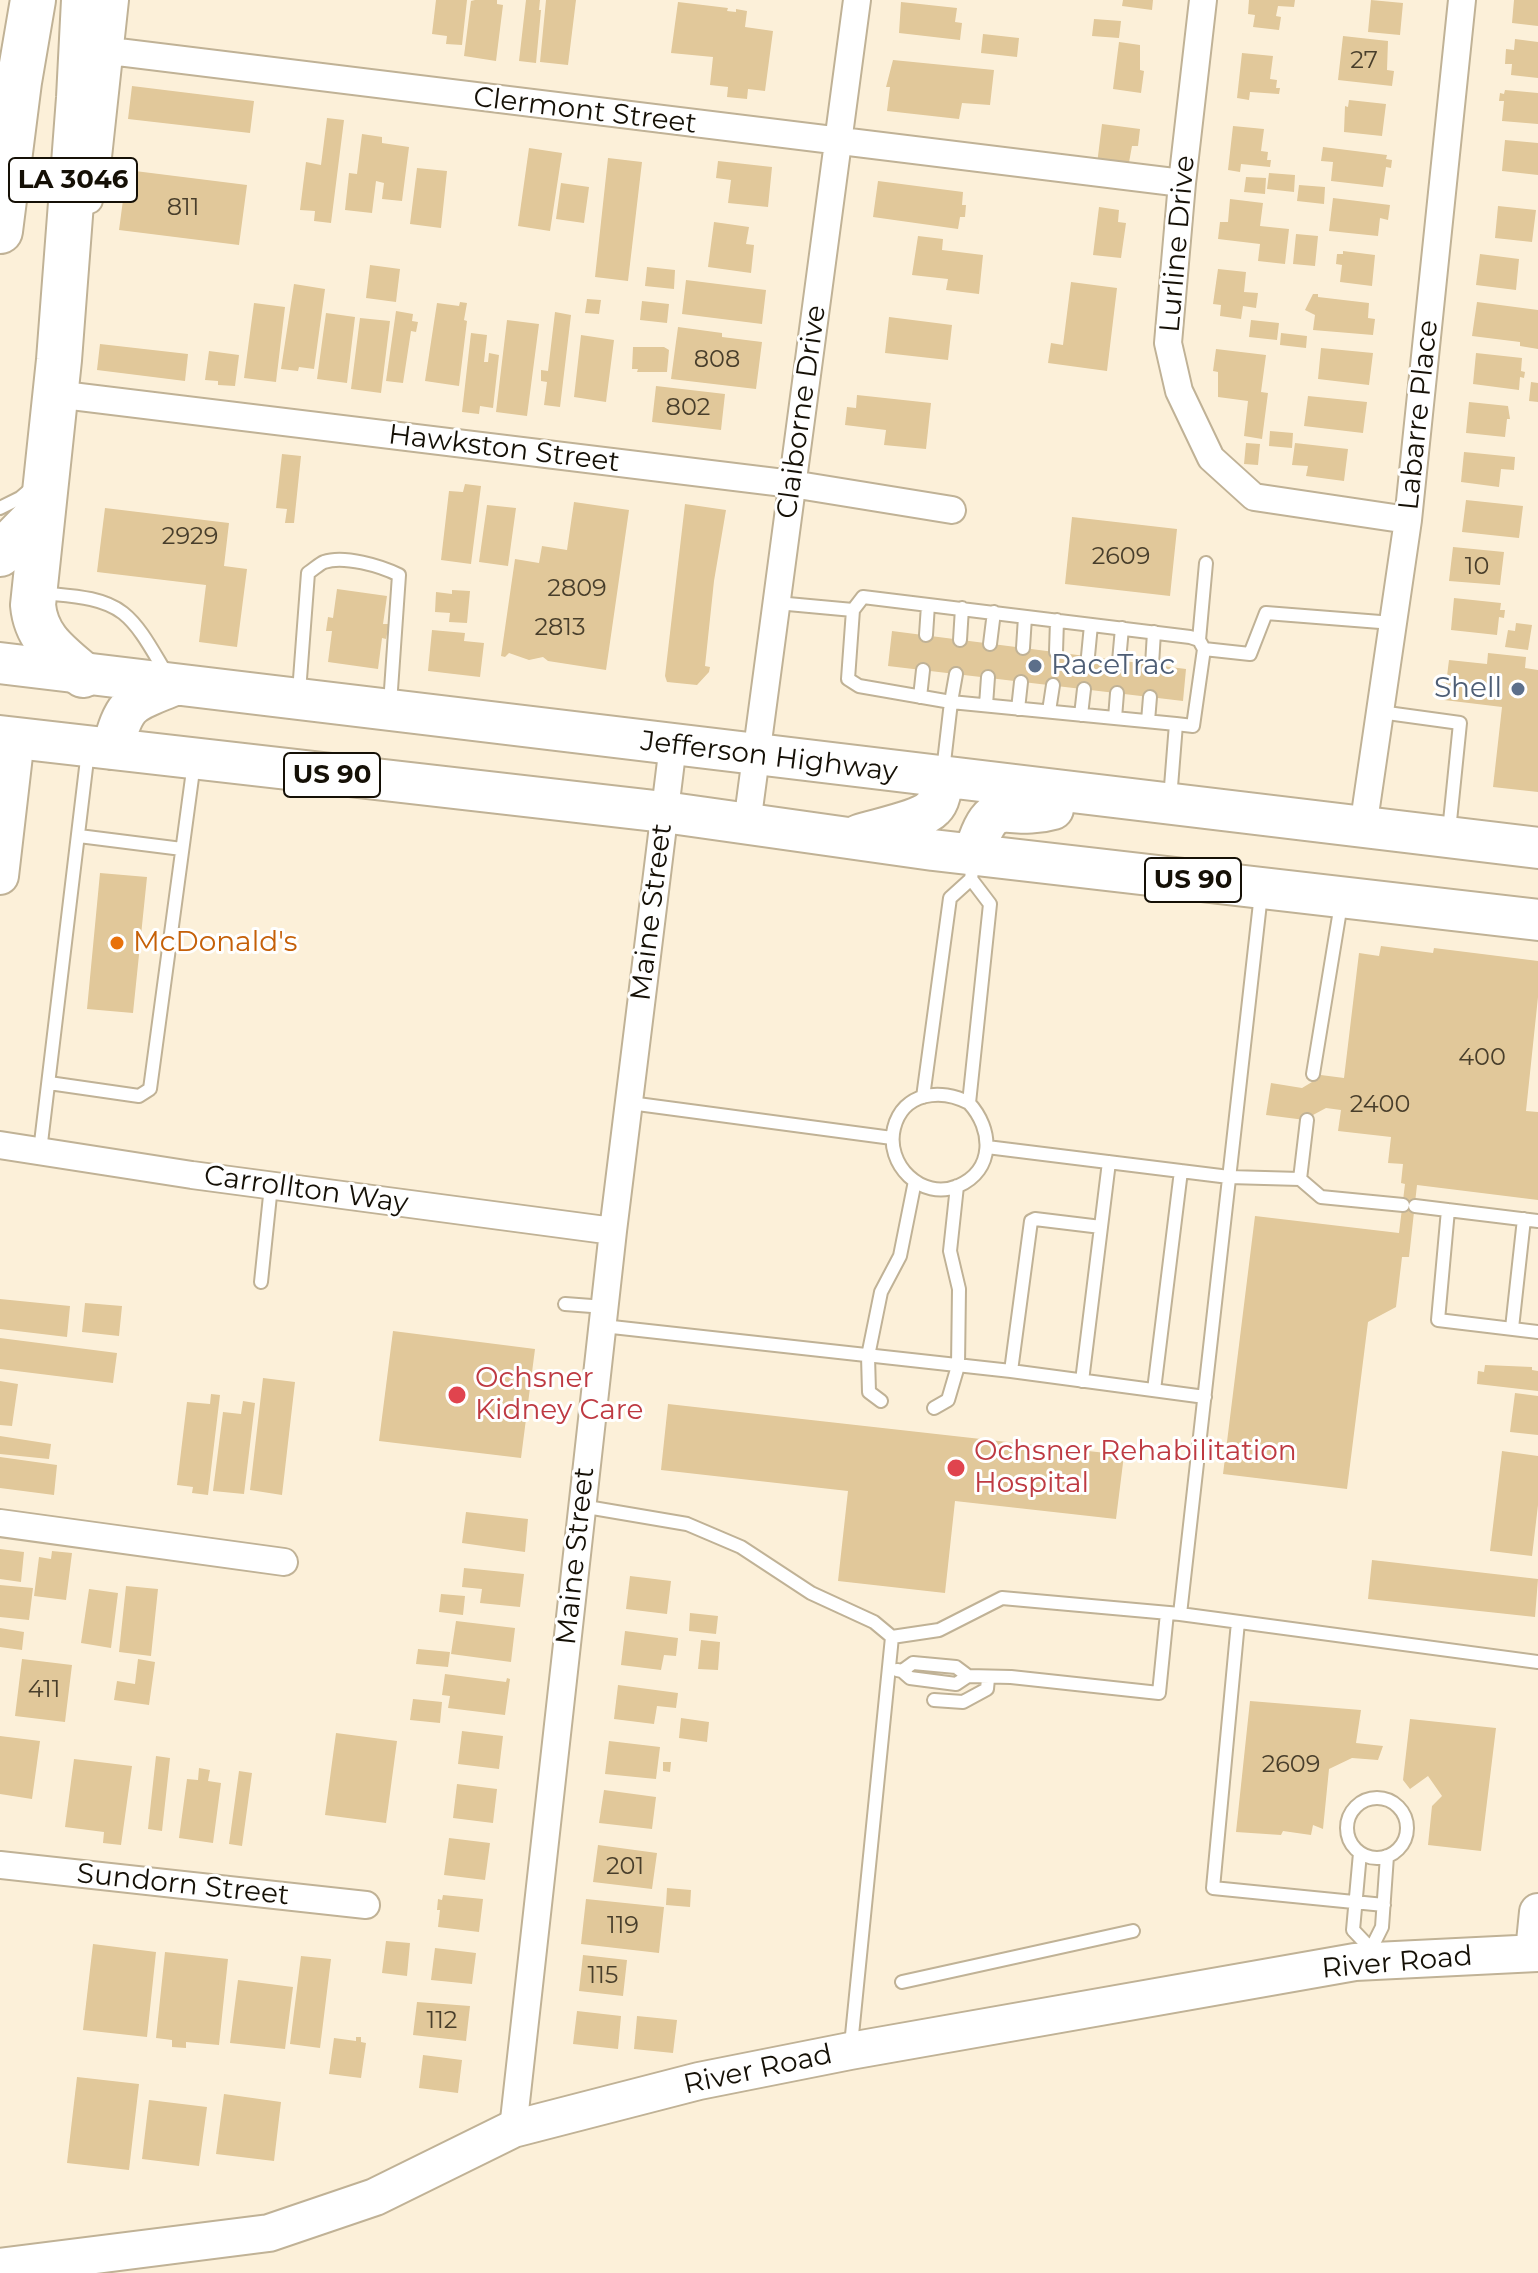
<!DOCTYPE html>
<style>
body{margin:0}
canvas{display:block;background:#fcf0d9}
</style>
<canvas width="1538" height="2273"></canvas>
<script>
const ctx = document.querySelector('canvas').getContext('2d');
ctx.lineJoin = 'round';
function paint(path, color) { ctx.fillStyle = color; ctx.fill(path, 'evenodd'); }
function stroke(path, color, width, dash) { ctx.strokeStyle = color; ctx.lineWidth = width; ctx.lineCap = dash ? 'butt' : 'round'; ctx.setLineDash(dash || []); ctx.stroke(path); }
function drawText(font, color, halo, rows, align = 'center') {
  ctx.font = font + ' Montserrat,sans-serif'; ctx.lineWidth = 6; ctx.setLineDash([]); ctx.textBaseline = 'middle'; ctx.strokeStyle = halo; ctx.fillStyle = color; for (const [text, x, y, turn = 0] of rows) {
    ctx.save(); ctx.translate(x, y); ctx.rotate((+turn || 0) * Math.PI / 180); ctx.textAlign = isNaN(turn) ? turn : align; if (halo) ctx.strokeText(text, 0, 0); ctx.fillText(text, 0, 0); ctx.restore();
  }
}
paint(new Path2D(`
 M436,0h31l-5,45 -16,-1 1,-8 -15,-2z
 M475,0h22v4l6,1 -7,56 -32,-5 7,-55z
 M526,0h14l-1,10h2l-5,53 -17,-2z
 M546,0h30l-8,65 -28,-3z
 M1123,0h30l-1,10 -30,-4z
 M1249,0h46l-1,7 -16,-1 -2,10 5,1 -2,13 -26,-3 2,-12 -7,-1z
 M1371,0l32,3 -3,32 -32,-3z
 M1514,0h24v26l-26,-3z
 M678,2l50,6 -1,3 9,1v-3l11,2 -2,16 28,4 -8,60 -17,-2 -1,10 -20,-2 1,-10 -18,-2 3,-28 -42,-4z
 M901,2l56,6 -2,14 7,1 -2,17 -61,-7z
 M1094,19l27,2 -2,17 -27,-2z
 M983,34l36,4 -2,19 -36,-4z
 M1343,36l45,5 -1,29 7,1 -2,15 -54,-6z
 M1515,39l23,3v36l-27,-3 1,-11h-7l1,-15 8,1z
 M1119,42l21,3v25l4,1 -3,22 -28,-4z
 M1242,53l31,3 -3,23 7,1 -1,8h4l-1,6 -29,-2 -1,8 -12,-2z
 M893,60l101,10 -4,35 -28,-2 -3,16 -72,-8 3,-24h-4z
 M132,86l122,15 -4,32 -122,-14z
 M1505,90l33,3v31l-36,-3 2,-20h-5l1,-8 4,1z
 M1349,100l37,4 -4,32 -38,-4 1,-26 3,1z
 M327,118l17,2 -13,103 -17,-2 1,-10 -15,-1 6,-48 15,3z
 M1102,124l38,5 -2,17h-6l-4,22 -31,-4z
 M1233,126l31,3 -3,22 7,1 -1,8h4l-1,7 -29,-3 -1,8 -12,-2z
 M362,134l20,3v6l27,4 -7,54 -20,-2 2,-16 -8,-2 -4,32 -27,-3 4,-37 8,1z
 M1505,140l33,3v32l-36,-4z
 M1323,147l64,8 -1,4 6,1 -1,8 -5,-1 -3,20 -52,-6 2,-19 -12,-1z
 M529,148l33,5 -12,78 -32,-5z
 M608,158l34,4 -14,119 -33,-4z
 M718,161l54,6 -4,40 -40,-4 3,-23 -15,-2z
 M417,168l30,3 -6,57 -31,-4z
 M127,170l120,15 -8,60 -120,-15z
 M1269,173l26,2 -1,17 -27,-3z
 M1246,177l20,1 -1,16 -21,-2z
 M878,181l85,11 -1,13h4l-1,12h-5l-2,12 -85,-12z
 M561,183l28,4 -5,36 -28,-4z
 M1299,185l26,2 -1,17 -27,-3z
 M1333,198l57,7 -2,15 -8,-2 -2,18 -49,-5z
 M1230,199l33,4 -3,23 29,3 -4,35 -27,-3 2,-17 -42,-5 2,-17h8z
 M1498,206l38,4 -4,32 -37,-4z
 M1099,207l20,3 -1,12 8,1 -5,35 -28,-3z
 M714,222l35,5 -3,17 8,1 -3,28 -43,-6z
 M1296,234l22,2 -3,30 -22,-2z
 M918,236l25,3 -1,11 41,5 -4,39 -33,-4 2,-11 -36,-4z
 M1343,251l32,4 -3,31 -32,-4 2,-17 -6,-1 1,-10h6z
 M1480,254l39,5 -3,31 -40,-5z
 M370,265l30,4 -4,33 -30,-4z
 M647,267l28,3 -1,19 -29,-3z
 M1218,269l28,3 -2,20 14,1 -2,15 -13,-2 -2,13 -21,-3 1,-11 -8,-1z
 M686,280l80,10 -4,34 -80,-10z
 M1071,282l46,6 -10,83 -59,-8 3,-20 12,2z
 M294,284l31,5 -11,80 -15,-2 -1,4 -17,-2z
 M1313,294h5v3l51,6 -1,15 7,1 -2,16 -60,-5 2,-15 -10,-5z
 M587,299l14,1 -2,14 -14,-1z
 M642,301l27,3 -2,19 -27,-3z
 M460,302l7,1 -3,17 3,1 -8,65 -34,-5 12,-78 22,3z
 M1477,302l61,8v39l-18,-3v-4l-48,-6z
 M254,303l31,4 -9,75 -32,-4z
 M396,311l17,3 -1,7 6,1 -2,10 -5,-1 -8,52 -17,-2z
 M555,312l16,3 -11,92 -16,-2 3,-23 -6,-1v-11l7,1z
 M326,313l29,4 -8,66 -30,-4z
 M889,317l63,8 -4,35 -63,-7z
 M360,318l30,3 -9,72 -30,-4z
 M507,320l32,4 -12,92 -31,-4z
 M1251,320l28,3 -2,17 -28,-3z
 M678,327l44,6v4l40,5 -6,47 -85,-10z
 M471,333l16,2 -3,27h4l1,-9 10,2 -6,53 -13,-2 -1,8 -17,-2z
 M1281,333l26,3 -1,12 -26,-3z
 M581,335l33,5 -8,62 -32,-5z
 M100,344l88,10 -3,27 -88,-11z
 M633,347h31l5,3 -2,22h-30l1,-3h-6z
 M1321,348l52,5 -4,32 -51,-6z
 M1216,349l50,6 -5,37 7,1 -6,46 -18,-3 4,-35 -30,-4v-25l-5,-1z
 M209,351l30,4 -4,31 -17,-1v-4l-13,-1z
 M1476,353l46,5 -1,13 4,1 -1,6 -4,-1 -1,13 -46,-6z
 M1531,382l7,1v19l-9,-1z
 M656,386l69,8 -4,36 -69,-8z
 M857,395l74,8 -5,46 -42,-4 2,-15 -41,-5 2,-18 9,1z
 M1308,396l59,6 -4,31 -59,-7z
 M1469,402l39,4 2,13h-3l-2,18 -39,-4z
 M1270,431l23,2 -1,15 -23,-2z
 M1246,443l14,1 -2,21 -14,-1z
 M1295,443l53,6 -4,32 -38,-5 2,-10 -16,-1z
 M1464,452l51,5 -1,13 -13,-1 -2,18 -38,-5z
 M282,454l19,2 -7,67h-9l2,-14 -11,-1z
 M465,484l16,2 -10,78 -30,-4 8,-69 14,1z
 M1466,500l57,6 -4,32 -57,-6z
 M574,502l55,8 -23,160 -58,-9 -5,-4 -14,3 -20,-7 -4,4 -4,-1 14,-97 24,4 3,-17 25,4z
 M685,504l41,6 -12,71 -9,85 5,1 -1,5 -12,13 -30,-3 -2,-6z
 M487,505l29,3 -8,58 -29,-4z
 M105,508l124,15 -5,43 23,3 -10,78 -38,-5 7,-57 -109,-13z
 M1072,517l105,12 -7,67 -105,-12z
 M1453,547l51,5 -4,33 -51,-4z
 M337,589l50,7 -4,28h6l-3,15 -4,-1 -4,31 -50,-7 4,-31h-6l2,-14 5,1z
 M452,590l18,1 -3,32 -18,-1 1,-9 -15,-1 1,-20 16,2z
 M1454,598l47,5 -1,7h5l-1,8 -5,-1 -2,18 -46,-5z
 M1516,623l16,2 -4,25 -23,-3 3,-17 7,1z
 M432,630l33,3 -1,8 20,2 -4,34 -52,-6z
 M892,631l294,38 -3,32 -295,-35z
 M1488,653l38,4 -1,11 13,2v122l-45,-5 9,-80 -58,-7 5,-40 38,4z
 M100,873l47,4 -14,136 -46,-4z
 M1381,946l52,7 1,-5 104,13v36l-12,114 12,1v88l-121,-15 -8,72h-7l-6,50 -28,15 -21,167 -124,-15 32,-258 144,17 6,-49 -4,-1 2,-19 -15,-1 3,-26 -53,-6 3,-21 -15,-2 -13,7v6l-47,-6 5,-32 31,5 10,-6 1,-8 31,4 15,-125 20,3z
 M0,1299l70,7 -3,31 -67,-8z
 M85,1303l37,3 -3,30 -37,-4z
 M393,1331l142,18 -14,109 -142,-17z
 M0,1338l117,15 -4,30 -113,-14z
 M1485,1365l47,2v3l6,1v20l-61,-7 1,-13 6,1z
 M263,1378l32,4 -13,113 -32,-5z
 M0,1381l18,3 -6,42 -12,-1z
 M1515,1393l23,3v39l-28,-3z
 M211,1394l9,1 -12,100 -16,-2 1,-6 -16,-2 10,-83 23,2z
 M243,1401l12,2 -11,91 -31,-3 10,-79 18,2z
 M668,1404l456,51 -8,64 -161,-18 -10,92 -107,-12 10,-90 -187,-21z
 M0,1436l51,8 -2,15 -49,-5z
 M1502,1451l36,5v49l-6,51 -42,-5z
 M0,1457l57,8 -3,30 -54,-7z
 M466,1512l62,7 -3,33 -63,-9z
 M0,1549l24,3 -3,30 -21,-3z
 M52,1551l20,2 -6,47 -32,-4 5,-39 12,2z
 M1372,1560l166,19 -3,38 -167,-18z
 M464,1568l60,6 -4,33 -40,-4 2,-14 -20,-2z
 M630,1576l41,5 -4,33 -41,-5z
 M0,1585l33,3 -4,32 -29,-3z
 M126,1586l32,3 -7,67 -32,-4z
 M89,1589l29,4 -7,55 -30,-5z
 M441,1594l24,2 -2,19 -24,-3z
 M690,1613l28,3 -2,18 -27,-3z
 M456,1621l59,7 -4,34 -60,-8z
 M0,1628l24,4 -2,18 -22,-3z
 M625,1631l53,7 -2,18 -12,-1 -3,15 -40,-5z
 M701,1640l19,2 -2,28 -20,-1z
 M418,1649l32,3 -2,15 -32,-3z
 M22,1659l50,6 -7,57 -50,-6z
 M138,1659l17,3 -6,43 -35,-5 3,-19 18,3z
 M445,1674l61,8 1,-4 3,1 -5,36 -57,-7 2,-12 -8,-1z
 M618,1685l60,8 -2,15 -19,-2 -3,18 -40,-5z
 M413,1699l29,3 -2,21 -30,-3z
 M1250,1701l111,9 -5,33 27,3 -5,14 -26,-2 -23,11 -6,60 -10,-4 -2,10 -28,-4 -2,4 -45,-3z
 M681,1718l28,4 -2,20 -28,-4z
 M1410,1719l86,9 -15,123 -53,-6 4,-39 10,-10 -14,-20 -18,13 -7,-9z
 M462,1731l41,5 -4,33 -41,-5z
 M336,1733l61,8 -11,82 -61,-8z
 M0,1736l40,5 -8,58 -32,-5z
 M609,1741l51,6 -4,32 -51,-5z
 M156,1756l14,2 -8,73 -14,-2z
 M74,1759l58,7 -11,79 -18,-2 1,-11 -39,-5z
 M663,1762h8l-1,10 -7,-1z
 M199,1768l11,2 -2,11 13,2 -8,60 -34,-5 8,-59 11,1z
 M239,1771l13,2 -10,73 -13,-2z
 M457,1784l40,5 -4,34 -40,-5z
 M604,1790l52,7 -4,32 -53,-6z
 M449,1838l41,5 -5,37 -41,-5z
 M598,1845l59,8 -5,36 -59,-7z
 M667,1888l24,2 -1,17 -24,-2z
 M443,1895l40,4 -4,33 -41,-5 2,-17h-3l1,-11 4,1z
 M586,1899l78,8 -5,46 -78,-9z
 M386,1941l24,2 -3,33 -25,-3z
 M93,1944l63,8 -9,85 -64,-7z
 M435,1948l41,5 -4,31 -41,-4z
 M165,1952l63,7 -9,86 -33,-3v6l-14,-1v-7l-16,-2z
 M583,1955l44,5 -4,36 -44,-5z
 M301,1956l30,3 -11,89 -30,-4z
 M238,1980l55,7 -8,62 -55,-6z
 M417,2002l53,4 -4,35 -53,-6z
 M577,2011l44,5 -3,33 -45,-5z
 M637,2016l40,4 -4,33 -39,-4z
 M356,2037h5v5l5,1 -5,35 -32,-4 5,-36 22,3z
 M423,2055l39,5 -4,33 -39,-5z
 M77,2077l62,7 -10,86 -62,-7z
 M224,2094l57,8 -7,59 -58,-7z
 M149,2100l58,7 -8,59 -57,-7z`), '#e1c89a');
const lane = new Path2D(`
 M0,508l20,-10 14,-12
 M42,593c26,3 59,3 81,20 19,15 32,43 45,63
 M777,603l76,7 10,-13 327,40 9,3 5,9 -11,77 -17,-2 -6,75
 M853,610l-5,69 11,7 92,16 -8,69
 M926,635l2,-30
 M960,640l2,-32
 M1199,640l7,-77
 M990,644l4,-32
 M1023,648l2,-31
 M1204,649l46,5 16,-41 127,10
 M1056,652l1,-32
 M1088,656l3,-31
 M1119,661l3,-33
 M1152,665l2,-33
 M956,674l-5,28 225,22
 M299,692l9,-119c5,-3 11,-9 16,-11 20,-7 57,4 75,13l-9,129
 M920,697l3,-27
 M986,705l2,-28
 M1018,709l3,-27
 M1049,711l4,-26
 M1380,712l80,11 -11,108
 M1081,715l3,-26
 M1115,718l2,-25
 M1148,721l2,-24
 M79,836l103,13
 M1313,1074l28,-170
 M49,1083l90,13 11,-7 44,-326
 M923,1097l27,-199 21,-19 1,-8
 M630,1103l262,35
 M969,1103c-28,-15 -66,-11 -75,25 -9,36 27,73 64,58 37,-16 35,-57 11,-83l21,-199 -19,-25
 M987,1147l242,30 71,2 21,18 82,8
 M40,1151l48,-400
 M1300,1179l7,-59
 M1415,1206l123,15
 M1448,1210l-10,110 100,12
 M261,1282l10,-96
 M565,1304l40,3
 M603,1326l408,45 194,26
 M1512,1328l12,-109
 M1011,1371l20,-150 4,-2 66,8 8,-65
 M1082,1381l19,-154
 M1154,1390l27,-219
 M881,1401l-12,-9 -1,-36 13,-64 19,-36 15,-75
 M934,1408l14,-8 10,-34 1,-77 -9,-38 7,-65
 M581,1506l106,18 54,23 70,46 63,29 18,15 -41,408
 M1180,1614l81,-720
 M1238,1622l-25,266 171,17
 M892,1637l47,-7 63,-32 178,16 358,48
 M897,1670l5,1 8,7 46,6 12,-8
 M902,1671l11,-8 43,4 12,9 43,1 148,16 8,-80
 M934,1700l29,2 24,-13 1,-10
 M1347 1828a30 30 0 1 1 60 0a30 30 0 1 1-60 0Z
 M1360,1853l-7,77 18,19
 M1371,1958v-9l11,-22 5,-71
 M902,1982l231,-51`);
const street = new Path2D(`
 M1203,0l-21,183 -14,160 11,48 32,67 43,39 154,23
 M110,51l1072,132
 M89,200l9,-43 17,-157
 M55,394l737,90 160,26
 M747,824l110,-824
 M1363,828l45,-308 54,-520
 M0,1145l192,30 421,56
 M0,1523l284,39
 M0,1865l366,40
 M513,2129l100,-898 60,-486`);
const secondary = new Path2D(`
 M0,876l16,-138
 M1534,1952l4,-40
 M0,2267l269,-34 106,-36 138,-68 186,-48 151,-30 505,-89 183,-9`);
const primary = new Path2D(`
 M0,663l1538,185
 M0,736l664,76 269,38 605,70
 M112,749c14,-49 17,-45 62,-64
 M859,835c18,-6 62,-14 74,-27 8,-8 8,-20 9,-31
 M974,854c20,-66 30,-31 79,-45`);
const highway = new Path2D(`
 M0,231l19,-149 14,-82
 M0,554l42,-43
 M83,675c-24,-21 -47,-36 -50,-70l26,-245 20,-262 5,-98`);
stroke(lane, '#c0b296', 16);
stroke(street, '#c0b296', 30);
stroke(secondary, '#c0b296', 40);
stroke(primary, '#c0b296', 44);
stroke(highway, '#c0b296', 48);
stroke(lane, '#fff', 12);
stroke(street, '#fff', 26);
stroke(secondary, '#fff', 36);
stroke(primary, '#fff', 40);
stroke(highway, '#fff', 44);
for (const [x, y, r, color] of [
 [1035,666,8,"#5c6f8a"],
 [1518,689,8,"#5c6f8a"],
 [117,943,8,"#e8710a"],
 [457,1395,10,"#e0444e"],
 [956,1468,10,"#e0444e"]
]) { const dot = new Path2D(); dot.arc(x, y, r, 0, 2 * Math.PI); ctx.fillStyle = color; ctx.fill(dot); stroke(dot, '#fff', 3); }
drawText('24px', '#483e2b', null, [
 ["27",1364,61],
 ["811",183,208],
 ["808",717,360],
 ["802",688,408],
 ["2929",190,537],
 ["2609",1121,557],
 ["10",1477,567],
 ["2809",577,589],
 ["2813",560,628],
 ["400",1482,1058],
 ["2400",1380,1105],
 ["411",44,1690],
 ["2609",1291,1765],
 ["201",625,1867],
 ["119",623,1926],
 ["115",603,1976],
 ["112",442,2021]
]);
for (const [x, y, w] of [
 [73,180,128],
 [332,775,96],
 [1193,880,96]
]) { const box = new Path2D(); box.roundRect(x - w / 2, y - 22, w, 44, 6); ctx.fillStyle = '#fff'; ctx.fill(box); stroke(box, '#151006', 2); }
drawText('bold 26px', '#151006', null, [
 ["LA 3046",73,180],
 ["US 90",332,775],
 ["US 90",1193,880]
]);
drawText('28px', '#151006', '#fff', [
 ["Clermont Street",585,111,7],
 ["Lurline Drive",1178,244,-85],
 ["Claiborne Drive",802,412,-82],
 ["Labarre Place",1419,415,-84],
 ["Hawkston Street",504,449,7],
 ["Jefferson Highway",769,757,7],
 ["Maine Street",652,912,-83],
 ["Carrollton Way",306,1190,8],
 ["Maine Street",576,1556,-84],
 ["Sundorn Street",183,1885,6],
 ["River Road",1397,1963,-5],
 ["River Road",758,2070,-12]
]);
drawText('28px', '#4e5e75', '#fff', [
 ["RaceTrac",1051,666],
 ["Shell",1502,689,"right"]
], 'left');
drawText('28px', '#c56008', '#fff', [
 ["McDonald's",133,943]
], 'left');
drawText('28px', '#be3a42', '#fff', [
 ["Ochsner",475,1379],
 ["Kidney Care",475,1411],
 ["Ochsner Rehabilitation",974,1452],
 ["Hospital",974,1484]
], 'left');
</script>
